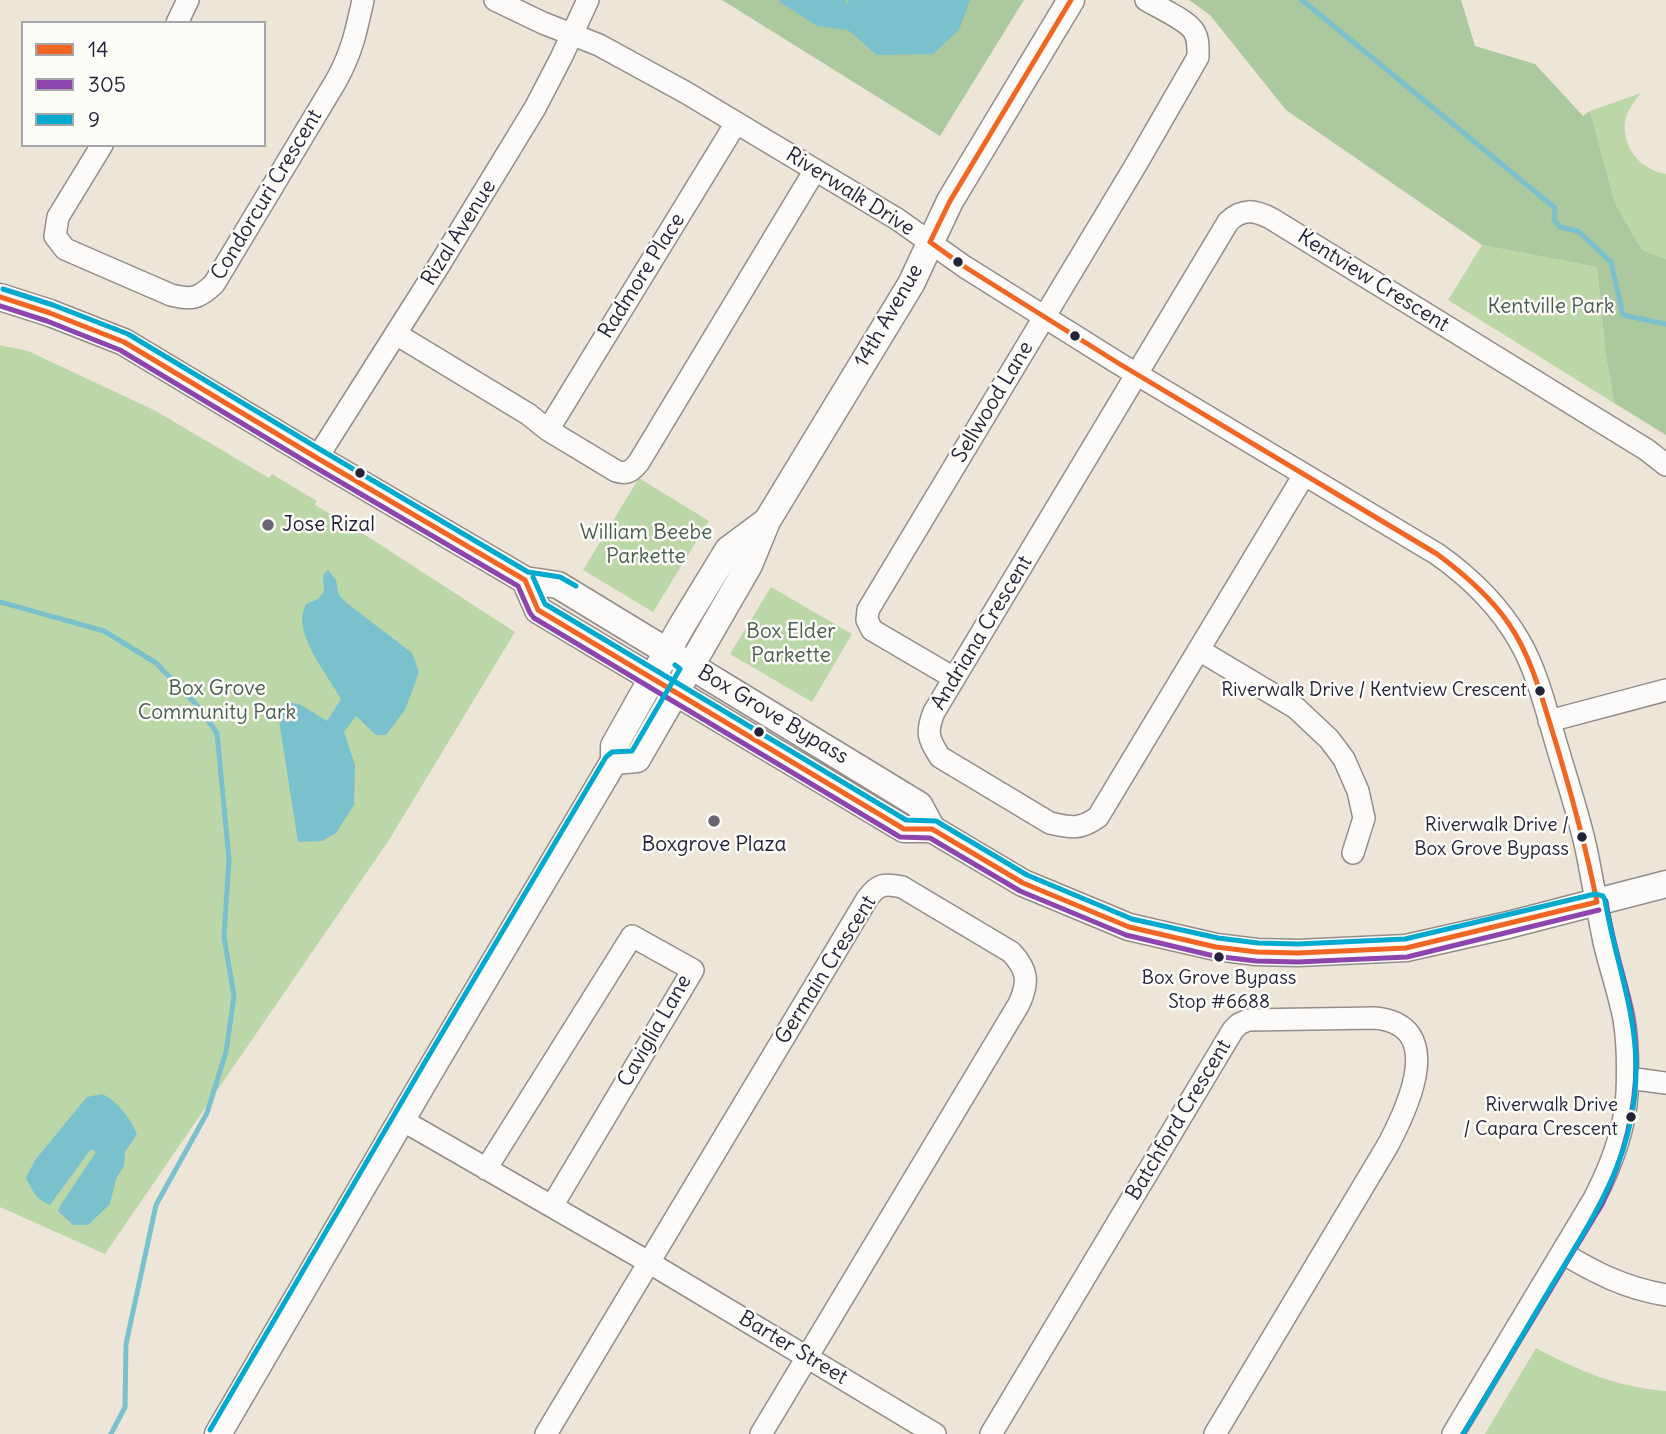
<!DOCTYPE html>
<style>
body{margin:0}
#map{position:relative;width:1666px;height:1434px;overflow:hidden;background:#eee5d9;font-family:Delius,sans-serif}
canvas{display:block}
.legend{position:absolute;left:21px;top:21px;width:245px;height:126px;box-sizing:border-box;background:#fdfcf7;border:2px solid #a5a5ac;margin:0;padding:9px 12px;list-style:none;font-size:21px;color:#22223b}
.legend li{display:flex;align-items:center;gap:14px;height:35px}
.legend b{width:35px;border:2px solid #a5a5ac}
</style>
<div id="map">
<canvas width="1666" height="1434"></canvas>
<ul class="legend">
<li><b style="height:9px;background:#f26522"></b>14</li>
<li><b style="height:9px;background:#8e44ad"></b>305</li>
<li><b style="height:9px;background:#00a9ce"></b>9</li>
</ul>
</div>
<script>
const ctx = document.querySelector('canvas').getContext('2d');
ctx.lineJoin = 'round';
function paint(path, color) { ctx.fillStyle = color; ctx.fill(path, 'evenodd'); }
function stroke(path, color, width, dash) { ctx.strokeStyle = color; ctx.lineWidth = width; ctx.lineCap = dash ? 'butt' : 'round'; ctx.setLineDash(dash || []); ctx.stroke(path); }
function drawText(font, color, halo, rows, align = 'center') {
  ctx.font = font + ' Delius,sans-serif'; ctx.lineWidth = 5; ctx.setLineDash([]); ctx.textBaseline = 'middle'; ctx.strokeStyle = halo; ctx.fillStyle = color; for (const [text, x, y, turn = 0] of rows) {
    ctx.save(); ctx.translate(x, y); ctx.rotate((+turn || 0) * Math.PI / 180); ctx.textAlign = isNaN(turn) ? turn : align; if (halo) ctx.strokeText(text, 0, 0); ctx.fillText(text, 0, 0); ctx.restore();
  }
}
paint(new Path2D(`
 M1641,93c-6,8 -15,18 -16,29 -3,26 16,48 41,52v85l-24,-9 -27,-47 -25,-92z
 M1482,245l115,22 9,89 8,47 -166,-103z
 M0,345l28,6 128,60 113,67 3,-4 45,27 -2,4 41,24 159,103 -126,208 -284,414 -105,-47z
 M639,478l70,43 -56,91 -70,-42z
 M771,587l81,47 -40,68 -82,-48z
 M1536,1348c43,23 81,39 130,43v43h-181z`), '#bbd7a8');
paint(new Path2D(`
 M722,0h302l-84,136z
 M1189,0h272l14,46 60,18 48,52 7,-5 25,92 27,47 24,9v176l-52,-32 -8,-47 -9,-89 -115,-22 -196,-135 -76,-95z`), '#abc89e');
paint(new Path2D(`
 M779,0h67l2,5v-5h122l-11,30 -26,24 -56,1 -29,-25 -31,-4 -37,-24z
 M328,570l8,10 3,15 9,9 64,49 7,19 -14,38 -19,25h-10l-20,-19 -12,16 11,33 -1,40 -18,28 -14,8 -24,1 -20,-128 9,-13 14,4 26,16 14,-22c-12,-21 -38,-54 -39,-79 0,-6 2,-11 4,-16l12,-5 6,-7 -1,-17z
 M102,1094c16,7 28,24 35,40l-12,18 -1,14 -8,13 -6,25 -22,21h-15l-15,-14 2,-5 36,-54 -5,-3 -41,56c-14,-5 -18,-15 -24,-27l9,-18 52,-63z`), '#7ac0cd');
stroke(new Path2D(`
 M1302,0l253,208 -1,12 6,7 18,4 33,31 12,53 43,9
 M0,602l104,29 52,32 40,41 21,29 12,126 -5,78 10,59 -8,56 -19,61 -51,92 -30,139 -1,63 -14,27`), '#7ac0cd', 5);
const minor = new Path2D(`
 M495,0l48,23 56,22 86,47 212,127 68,48 153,96 319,191c34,24 62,51 83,88 16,28 25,63 34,94 11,39 25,78 33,117 6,30 11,60 17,89 6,26 15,51 20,77 4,24 4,50 3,74 -2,37 -16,73 -33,106l-141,235
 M177,23l11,-23
 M102,145l-44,72 -3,19 10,13 106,46c21,5 27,4 43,-11l122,-203c16,-29 20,-49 27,-81
 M396,334l132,80 20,16 68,41c11,4 16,0 23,-9l176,-292
 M548,430l188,-307
 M317,458l121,-191 97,-159 26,-50 27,-58
 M1304,475l-206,342c-18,13 -27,11 -48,6l-110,-66c-12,-18 -14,-25 -6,-45l294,-490c14,-14 27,-12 44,-3l375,231 19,15
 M1199,650l97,58 33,31 15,20 14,32 6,27 -11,35
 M954,678l-82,-48 -5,-10 1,-10 269,-447 61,-106c0,-9 1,-19 -5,-27 -7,-10 -35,-23 -47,-30
 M1549,721l117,-31
 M1628,1078l38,5
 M402,1120l248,143 285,171
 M486,1169l146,-233 61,34 -141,236
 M1562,1253c36,21 63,35 104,42
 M546,1434l321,-535c11,-15 17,-16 35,-12l109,65c17,18 18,30 8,52l-258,430
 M991,1434l242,-404 6,-6 9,-4 127,-2c72,7 33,89 13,127l-173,289`);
const major = new Path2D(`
 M0,297l50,16 74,29 193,116 208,122 33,5 361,220 13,24
 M525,580l13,30 366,219h28l91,54 106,44 87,20 41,5 41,1 108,-5 102,-23 158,-41
 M614,761l23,-2 112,-194 18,-44 144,-237 39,-83 121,-201
 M218,1434l215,-368 181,-305v-15l67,-119 47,-77 39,-29`);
stroke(minor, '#928d8b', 24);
stroke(major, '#928d8b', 29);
stroke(minor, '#fcfbf9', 21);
stroke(major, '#fcfbf9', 26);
stroke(new Path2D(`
 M930,242l35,25 153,96 319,191c27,20 53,42 72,70 21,31 31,67 42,103 18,58 34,116 46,175
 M930,242l20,-41 121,-201
 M0,297l50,16 74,29 193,116 208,122 13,30 366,219h28l91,54 106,44 87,20 41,5 41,1 108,-5 191,-46`), '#f26522', 5);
stroke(new Path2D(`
 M0,306l47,15 73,29 193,116 205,120 12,27 4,5 366,219 30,1 90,53 106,44 88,21 42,5 42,1 109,-5 192,-47
 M1463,1434l139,-230c29,-62 42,-126 29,-193 -7,-37 -20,-73 -25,-110`), '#8e44ad', 5);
stroke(new Path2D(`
 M3,289l50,16 75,29 193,116 207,122 32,5 16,9
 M533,577l12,27 361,216 30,1 91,54 105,44 86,19 40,5 40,1 107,-5 190,-45 8,2 2,4c9,56 31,110 31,167 1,89 -44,152 -88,225 -28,47 -56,95 -85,142
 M210,1430l215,-368 181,-305 6,-5 20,-1 48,-82 -5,-4`), '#00a9ce', 5);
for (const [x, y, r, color] of [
 [958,262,6,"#22223b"],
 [1075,336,6,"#22223b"],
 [360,473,6,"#22223b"],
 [268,525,7,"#696672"],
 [1540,691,6,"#22223b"],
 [759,732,6,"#22223b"],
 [714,821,7,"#696672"],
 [1582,837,6,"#22223b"],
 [1219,957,6,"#22223b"],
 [1631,1117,6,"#22223b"]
]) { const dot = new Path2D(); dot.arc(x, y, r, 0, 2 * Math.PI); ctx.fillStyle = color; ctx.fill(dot); stroke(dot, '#fdfcf7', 2.5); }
drawText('19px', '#22223b', '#fdfcf7', [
 ["Riverwalk Drive / Kentview Crescent",1527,691],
 ["Riverwalk Drive /",1569,826],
 ["Box Grove Bypass",1569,850],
 ["Box Grove Bypass",1219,979,"center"],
 ["Stop #6688",1219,1003,"center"],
 ["Riverwalk Drive",1618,1106],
 ["/ Capara Crescent",1618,1130]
], 'right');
drawText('21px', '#22223b', '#fdfcf7', [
 ["Riverwalk Drive",850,192,32],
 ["Condorcuri Crescent",267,195,-59],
 ["Rizal Avenue",459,233,-58],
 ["Radmore Place",642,276,-58],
 ["Kentview Crescent",1373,281,32],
 ["14th Avenue",889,316,-60],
 ["Sellwood Lane",993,402,-59],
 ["Andriana Crescent",982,633,-59],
 ["Box Grove Bypass",773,715,31],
 ["Germain Crescent",826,970,-58],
 ["Caviglia Lane",655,1031,-60],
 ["Batchford Crescent",1179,1120,-59],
 ["Barter Street",793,1348,31]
]);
drawText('21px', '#495e53', '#fdfcf7', [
 ["Kentville Park",1551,307],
 ["William Beebe",646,533],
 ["Parkette",646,557],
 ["Box Elder",791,632],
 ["Parkette",791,656],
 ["Box Grove",217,689],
 ["Community Park",217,713]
]);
drawText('21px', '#22223b', '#fdfcf7', [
 ["Jose Rizal",282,525],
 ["Boxgrove Plaza",714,845,"center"]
], 'left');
</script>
